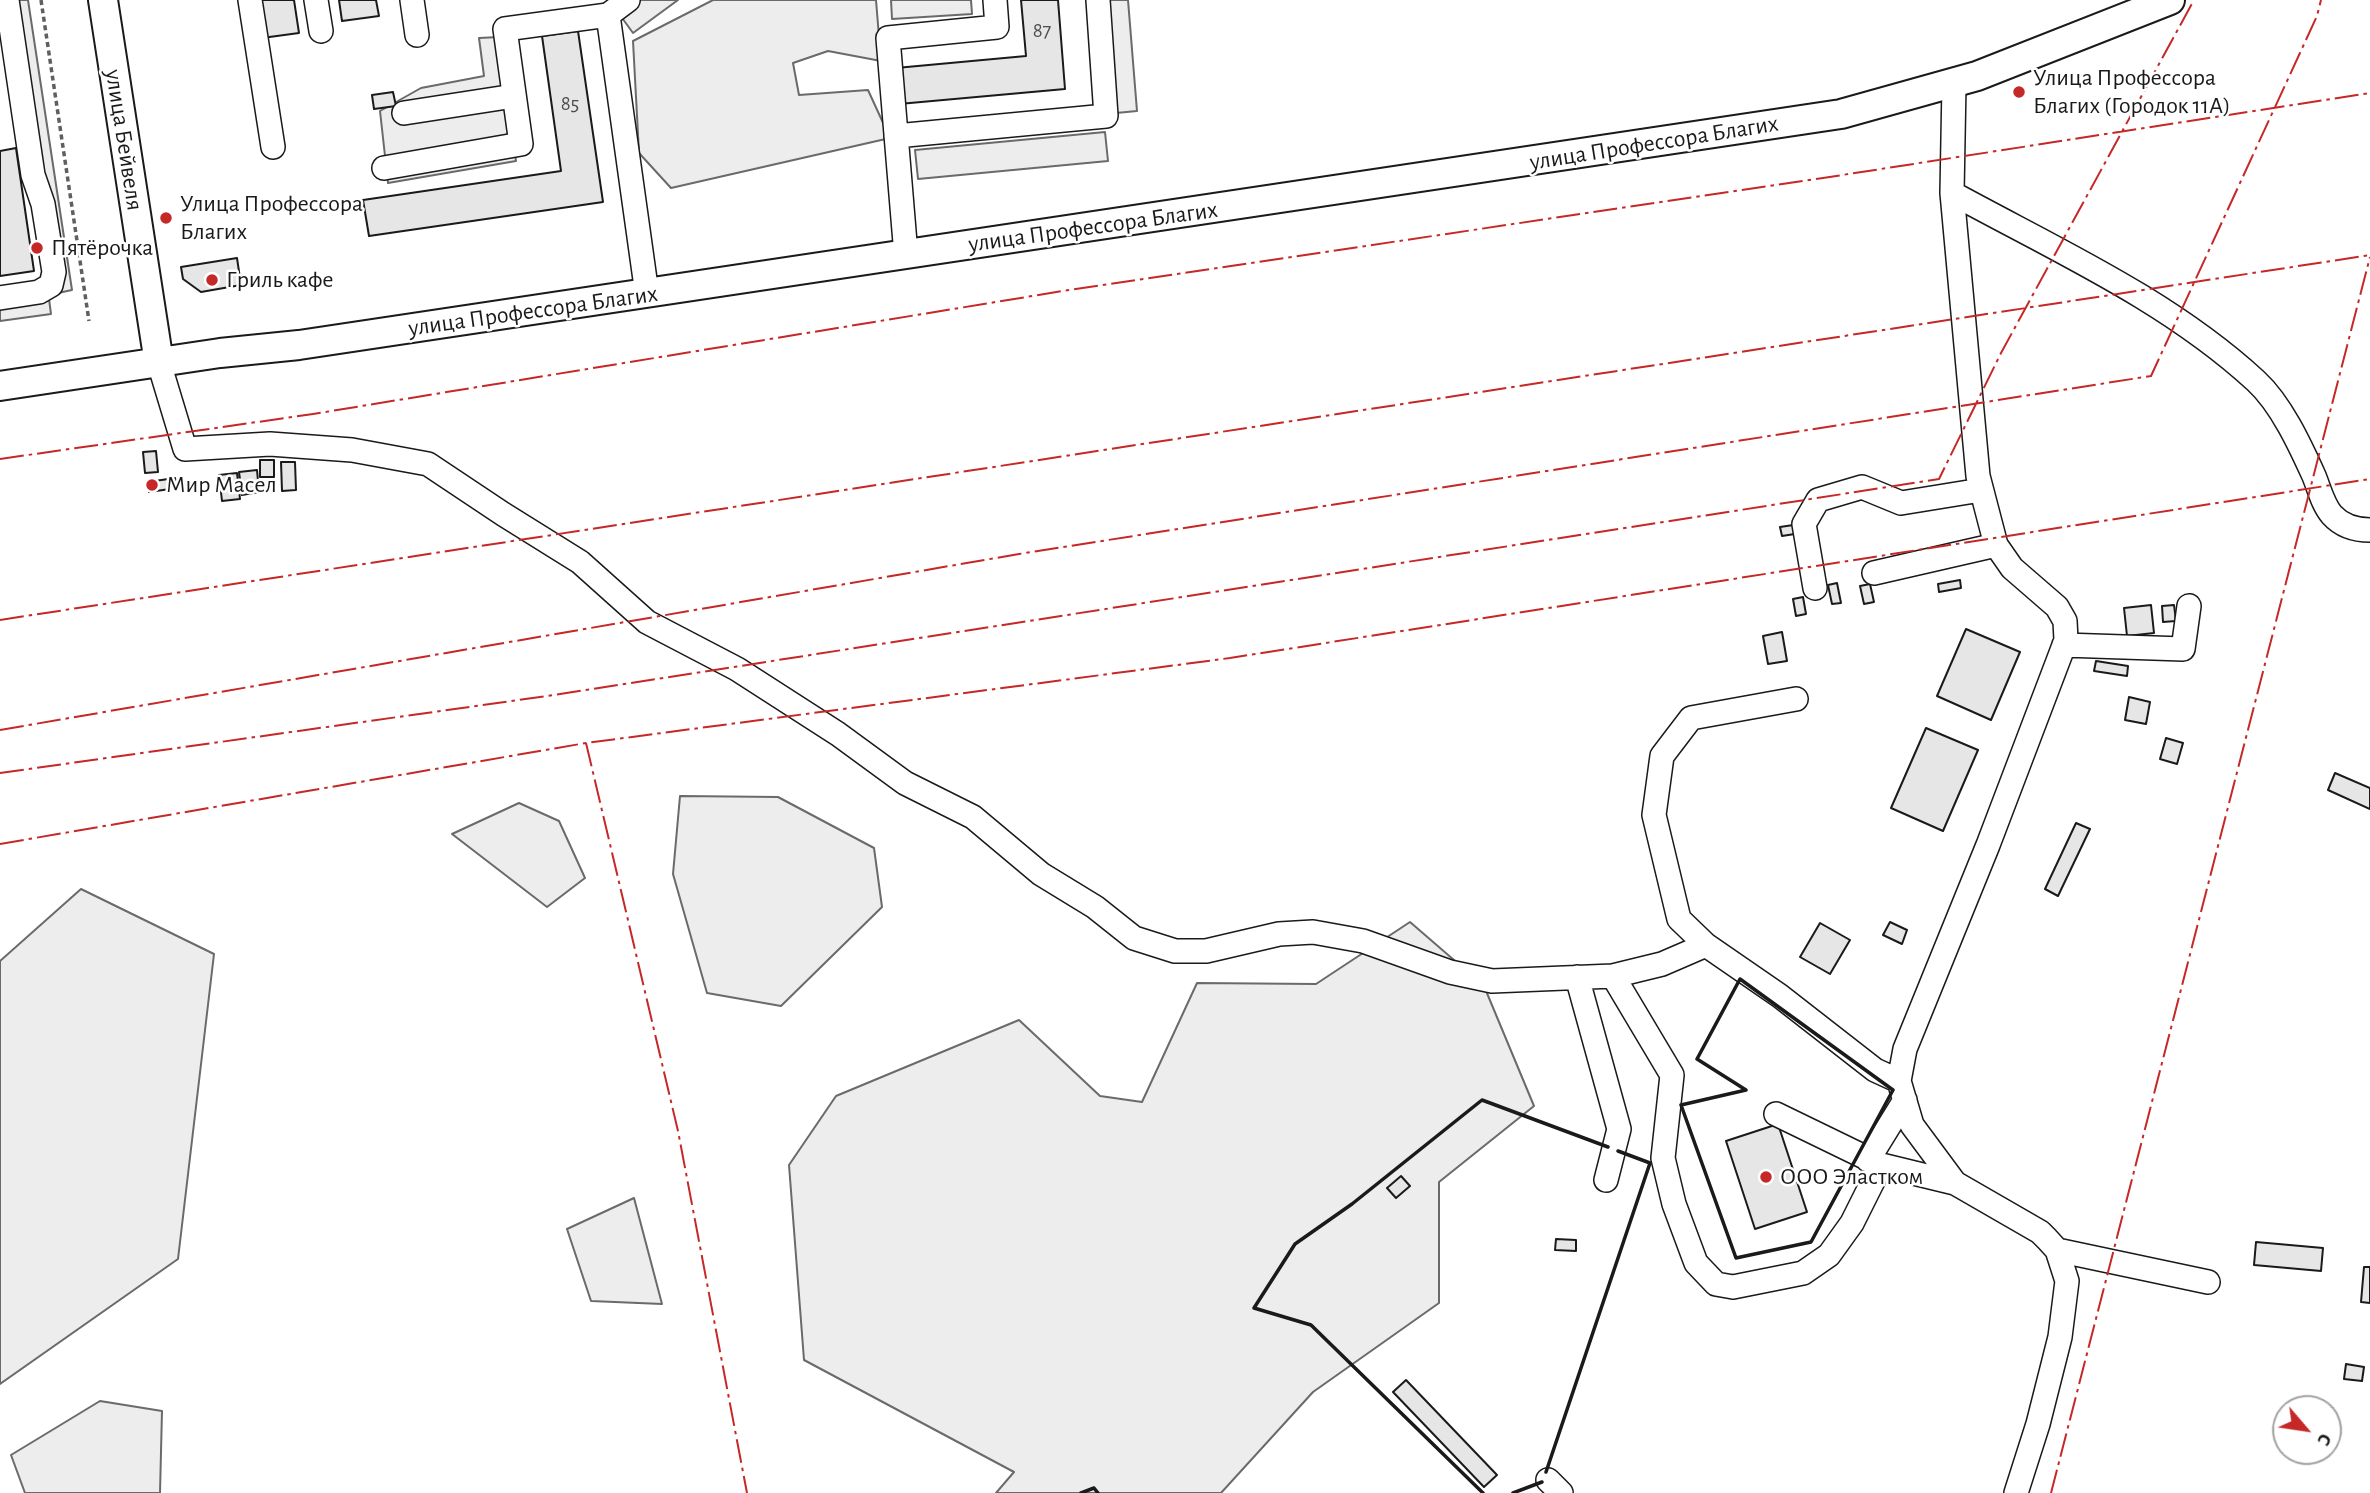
<!DOCTYPE html>
<meta charset="utf-8">
<style>
body{margin:0}
#map{position:relative;width:2370px;height:1493px;overflow:hidden;background:#fff;font-family:"Alegreya Sans",sans-serif}
canvas{display:block}
.north{position:absolute;left:2272px;top:1395px;width:70px;height:70px;box-sizing:border-box;background:#fff;border:2px solid #a3a3a3;border-radius:50%;rotate:119deg;font-size:19px;font-weight:700;line-height:28px;text-align:center;color:#1a1a1a}
.north::after{content:'';display:block;margin:auto;width:24px;height:32px;background:#c62828;clip-path:polygon(50% 0,100% 100%,50% 72%,0 100%)}
</style>
<div id="map">
<canvas width="2370" height="1493"></canvas>
<div class="north">С</div>
</div>
<script>
const ctx = document.querySelector('canvas').getContext('2d');
ctx.lineJoin = 'round';
function paint(path, color) { ctx.fillStyle = color; ctx.fill(path, 'evenodd'); }
function stroke(path, color, width, dash) { ctx.strokeStyle = color; ctx.lineWidth = width; ctx.lineCap = dash ? 'butt' : 'round'; ctx.setLineDash(dash || []); ctx.stroke(path); }
function drawText(font, color, halo, rows, align = 'center') {
  ctx.font = font + ' "Alegreya Sans",sans-serif'; ctx.lineWidth = 5; ctx.setLineDash([]); ctx.textBaseline = 'middle'; ctx.strokeStyle = halo; ctx.fillStyle = color; for (const [text, x, y, turn = 0] of rows) {
    ctx.save(); ctx.translate(x, y); ctx.rotate((+turn || 0) * Math.PI / 180); ctx.textAlign = isNaN(turn) ? turn : align; if (halo) ctx.strokeText(text, 0, 0); ctx.fillText(text, 0, 0); ctx.restore();
  }
}
const built = new Path2D(`
 M13,0h15l44,290 -14,3z
 M609,0h69l-45,33z
 M713,0h163l5,61 -53,-10 -35,12 6,32 69,-5 22,48 -219,50 -32,-35 -6,-112z
 M891,0h80l1,14 -80,5z
 M1107,0h21l9,111 -21,2z
 M499,37l17,124 -128,22 -8,-72 41,-23 63,-12 -5,-38z
 M1105,132l3,29 -190,18 -3,-29z
 M49,299l2,15 -51,7v-15z
 M680,796l98,1 96,51 8,59 -101,99 -74,-13 -34,-119z
 M519,803l40,18 26,57 -38,29 -95,-73z
 M81,889l133,65 -36,305 -178,125v-423z
 M1410,922l74,64 50,120 -95,76v121l-126,89 -92,101h-225l18,-21 -210,-112 -15,-195 47,-69 183,-76 81,76 42,6 55,-119 119,1z
 M634,1198l28,106 -71,-3 -24,-72z
 M100,1401l62,10 -2,82h-135l-14,-38z`);
paint(built, '#ededed');
stroke(built, '#6a6a6a', 2);
const building = new Path2D(`
 M256,0h38l5,33 -37,5z
 M339,0h37l3,16 -37,5z
 M1021,0h37l7,89 -166,15 -3,-36 130,-12z
 M578,31l25,171 -234,34 -6,-36 198,-29 -19,-135z
 M393,92l3,14 -22,3 -2,-14z
 M16,148l18,123 -34,5v-125z
 M237,258l4,27 -40,7 -18,-13 -2,-12z
 M156,451l2,21 -13,1 -2,-21z
 M260,460h14v17h-14z
 M281,462h14l1,28 -14,1z
 M257,470l2,22 -17,3 -3,-23z
 M237,473l3,26 -18,2 -3,-26z
 M175,478l2,10 -28,4 -1,-10z
 M1800,524l1,9 -19,3 -2,-9z
 M1960,580l1,8 -22,4 -1,-8z
 M1837,583l4,20 -9,1 -4,-19z
 M1870,584l4,18 -10,2 -4,-18z
 M1803,597l3,17 -10,2 -3,-17z
 M2151,605l3,28 -27,3 -3,-28z
 M2174,605l2,16 -13,1 -1,-16z
 M1966,629l54,23 -29,68 -54,-24z
 M1782,632l5,29 -19,3 -5,-28z
 M2096,661l32,5 -1,10 -33,-5z
 M2129,697l21,5 -4,22 -21,-4z
 M1926,728l52,22 -35,81 -52,-23z
 M2166,738l17,5 -6,21 -17,-5z
 M2335,773l35,15v21l-42,-19z
 M2076,823l14,6 -32,67 -13,-7z
 M1890,922l17,8 -5,14 -19,-9z
 M1820,923l30,17 -20,34 -30,-17z
 M1778,1124l29,88 -52,17 -29,-88z
 M1401,1176l9,10 -14,12 -9,-10z
 M1556,1239l20,1v11l-21,-1z
 M2256,1242l67,6 -2,23 -67,-6z
 M2364,1267h6v36l-9,-1z
 M2346,1364l18,3 -2,14 -18,-2z
 M1406,1380l91,95 -13,12 -91,-95z`);
paint(building, '#e6e6e6');
stroke(building, '#1a1a1a', 2);
const minor = new Path2D(`
 M250,0l23,147
 M316,0l5,31
 M412,0l5,35
 M628,0l-20,15 39,279
 M1954,84l-2,109 26,283 18,69 16,23 45,39 8,14 1,19 -78,205 -83,204 -6,32 13,44 43,58 85,49 7,7 10,11 10,31 -7,56 -22,87 -22,69
 M404,113l110,-17
 M896,136l210,-20 -8,-116
 M384,168l137,-24 -16,-115 103,-14
 M1952,193c104,57 216,107 304,188 25,23 44,64 58,95 5,12 9,29 18,39 10,11 23,15 38,15
 M906,255l-18,-217 109,-11 -2,-27
 M0,298l39,-6 12,-7 3,-13 -11,-68 -10,-29 -26,-175
 M159,363l26,86 85,-5 82,6 76,14 75,50 77,48 67,60 90,47 101,65 67,49 68,34 68,57 54,33 39,31 41,13h31l73,-17 34,-2 50,9 87,31 42,9 121,-5 49,-12 44,-19
 M1874,573l122,-28
 M1815,588l-11,-64 14,-24 44,-13 39,16 80,-13
 M2064,645l119,4 6,-43
 M1796,699l-105,19 -29,38 -8,59 25,104 27,26 74,51 95,74 24,11
 M1613,976l59,99 -9,83 11,46 22,59 20,21 17,3 70,-14 26,-18 23,-32 29,-58
 M1577,977l42,152 -13,51
 M1776,1114l105,51 74,18
 M1868,1160l37,-60
 M2057,1250l151,32
 M1548,1480l13,13`);
const major = new Path2D(`
 M103,0l56,363
 M0,386l220,-33 79,-8 1542,-231 136,-38 193,-76`);
stroke(minor, '#1a1a1a', 26);
stroke(major, '#1a1a1a', 32);
stroke(new Path2D(`
 M41,0l48,321`), '#5f5f5f', 3.5, [5, 3.5]);
stroke(minor, '#fff', 23);
stroke(major, '#fff', 28);
stroke(new Path2D(`
 M1740,979l153,111 -82,152 -75,16 -55,-153 65,-15 -49,-31z
 M1546,1472l104,-309 -32,-12
 M1081,1493l13,-5 4,5
 M1483,1493l-172,-168 -57,-17 41,-64 57,-40 130,-104 126,47
 M1513,1493l29,-11`), '#1a1a1a', 3.5);
stroke(new Path2D(`
 M0,459l313,-45 756,-124 754,-112 547,-85
 M0,620l2370,-365
 M0,730l1019,-176 1132,-178 166,-360 4,-16
 M586,743l92,388 69,362
 M0,773l554,-78 1385,-216 62,-126 193,-353
 M0,844l586,-101 644,-85 1140,-179
 M2051,1493l319,-1236`), '#c62828', 2, [24, 5, 3.5, 5]);
for (const [x, y, r, color] of [
 [2019,92,7,"#c62828"],
 [166,218,7,"#c62828"],
 [37,248,7,"#c62828"],
 [212,280,7,"#c62828"],
 [152,485,7,"#c62828"],
 [1766,1177,7,"#c62828"]
]) { const dot = new Path2D(); dot.arc(x, y, r, 0, 2 * Math.PI); ctx.fillStyle = color; ctx.fill(dot); stroke(dot, '#fff', 2.5); }
drawText('21px', '#4d4d4d', null, [
 ["87",1042,31],
 ["85",570,104]
]);
drawText('24px', '#1a1a1a', '#fff', [
 ["Улица Профессора",2033,78],
 ["Благих (Городок 11А)",2033,106],
 ["Улица Профессора",180,204],
 ["Благих",180,232],
 ["Пятёрочка",51,248],
 ["Гриль кафе",226,280],
 ["Мир Масел",166,485],
 ["ООО Эластком",1780,1177]
], 'left');
drawText('24px', '#1a1a1a', '#fff', [
 ["улица Бейвеля",124,140,81],
 ["улица Профессора Благих",1654,143,-9],
 ["улица Профессора Благих",1093,227,-8],
 ["улица Профессора Благих",533,311,-8]
]);
</script>
